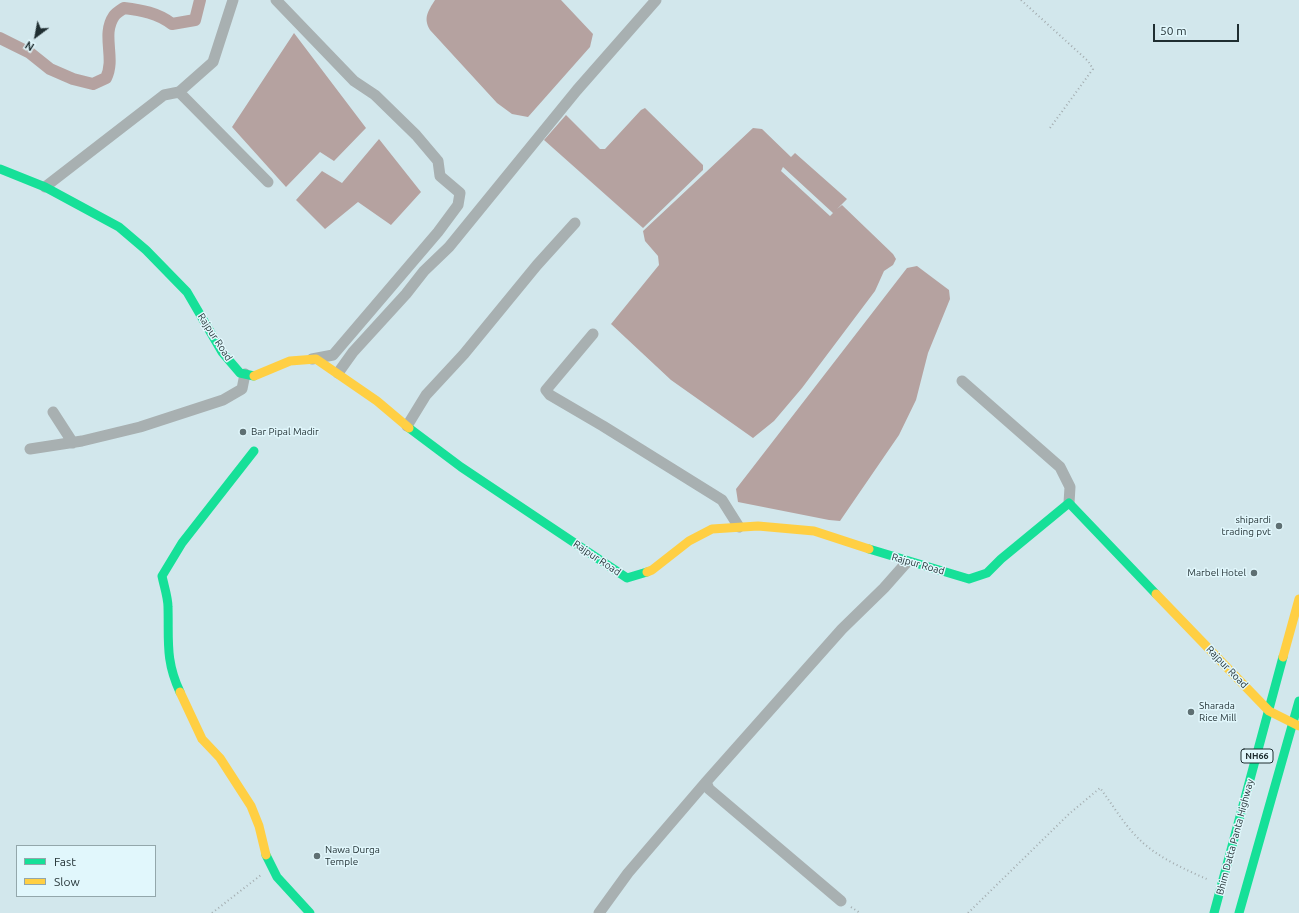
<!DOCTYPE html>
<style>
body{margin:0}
#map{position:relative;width:1299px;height:913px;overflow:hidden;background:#d2e7ec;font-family:Ubuntu,sans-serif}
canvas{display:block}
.legend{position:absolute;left:16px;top:845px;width:140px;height:52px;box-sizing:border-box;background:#e1f7fc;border:1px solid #93a7ab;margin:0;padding:5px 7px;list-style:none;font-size:12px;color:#1f2e31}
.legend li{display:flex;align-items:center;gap:8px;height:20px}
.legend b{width:20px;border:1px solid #93a7ab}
.north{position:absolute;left:16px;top:16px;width:40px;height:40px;-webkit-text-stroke:3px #e1f7fc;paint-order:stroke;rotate:212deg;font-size:11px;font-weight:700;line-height:16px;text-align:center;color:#1f2e31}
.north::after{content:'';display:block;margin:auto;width:14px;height:18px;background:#1f2e31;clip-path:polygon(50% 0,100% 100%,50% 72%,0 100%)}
.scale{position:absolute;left:1153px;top:24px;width:86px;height:18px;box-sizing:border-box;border:2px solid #1f2e31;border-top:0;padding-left:5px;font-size:12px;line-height:14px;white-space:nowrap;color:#1f2e31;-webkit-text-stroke:3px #e1f7fc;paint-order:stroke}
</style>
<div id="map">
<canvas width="1299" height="913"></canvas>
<ul class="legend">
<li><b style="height:5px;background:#16e098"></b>Fast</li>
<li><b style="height:5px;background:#ffcf43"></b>Slow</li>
</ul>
<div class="north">N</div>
<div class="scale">50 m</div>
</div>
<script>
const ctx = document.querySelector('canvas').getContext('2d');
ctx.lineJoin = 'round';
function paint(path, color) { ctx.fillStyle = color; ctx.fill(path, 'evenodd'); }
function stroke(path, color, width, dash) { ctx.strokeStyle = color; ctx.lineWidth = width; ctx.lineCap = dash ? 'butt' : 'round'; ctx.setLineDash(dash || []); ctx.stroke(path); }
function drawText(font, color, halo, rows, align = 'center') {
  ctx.font = font + ' Ubuntu,sans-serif'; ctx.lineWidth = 3; ctx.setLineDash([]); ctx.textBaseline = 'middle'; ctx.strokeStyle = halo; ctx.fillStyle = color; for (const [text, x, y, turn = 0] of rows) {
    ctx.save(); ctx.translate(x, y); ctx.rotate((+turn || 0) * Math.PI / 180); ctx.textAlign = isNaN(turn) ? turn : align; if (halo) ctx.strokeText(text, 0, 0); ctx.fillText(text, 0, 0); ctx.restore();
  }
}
paint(new Path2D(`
 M435,0h126l32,34 -3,13 -62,70 -16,-3 -15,-11 -67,-73c-7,-12 -2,-19 5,-30z
 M294,33l72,95 -32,33 -14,-9 -34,35 -54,-60z
 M645,108l58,57v5l-60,58 -99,-88 22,-25 34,34h5l36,-39z
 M753,128l9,1 29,28 4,-4 52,46 -10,10 5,-4 51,49 3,5 -3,6 -9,6 -9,20 -73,97 -28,33 -21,17 -82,-58 -60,-56 48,-59 -1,-9 -13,-15 -2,-10zM783,167l50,46 -3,3 -49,-45z
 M379,139l42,53 -30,33 -33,-23 -33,27 -29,-29 26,-29 20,12z
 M917,266l32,24 1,9 -22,54 -12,47 -17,35 -59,86 -11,-1 -91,-18 -2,-13 171,-221z`), '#b5a2a0');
stroke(new Path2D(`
 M0,38l30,15 20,16 23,10 20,5 13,-6c10,-20 -5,-43 8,-62 2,-3 7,-6 10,-8 17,2 34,5 48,16l23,-4 5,-20`), '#b5a2a0', 12);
stroke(new Path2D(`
 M1021,0l67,61 5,8 -43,59
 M851,907l9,6
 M212,913l49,-38
 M968,913l101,-99 31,-26c13,17 24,37 40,52 17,17 46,30 69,40`), '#a3acaf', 2, [1, 3]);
stroke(new Path2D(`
 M276,0l78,81 21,14 41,40 22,26 2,15 20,17 -2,12 -20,27 -105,123 -21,4
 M179,92l89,90
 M45,187l119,-92 15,-3 34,-30 20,-62
 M593,334l-47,56 4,5 53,31 119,74 17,27
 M338,373l15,-21 53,-58 18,-23 25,-24 128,-157 79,-90
 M962,381l98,86 10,20 -1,16
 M53,412l20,31
 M407,426l19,-31 38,-41 73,-89 38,-42
 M30,449l52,-8 58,-14 83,-27 19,-11 3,-15
 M706,782l3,7 132,112
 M599,913l29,-40 78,-91 136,-153 42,-41 23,-26`), '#a8b0b1', 11);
stroke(new Path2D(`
 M0,169l45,18 74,40 27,23 41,42 35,60 18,21 14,3
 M409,428l52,39 166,111 20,-6
 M869,549l100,30 18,-6 14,-14 68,-56 87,91
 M180,692c-15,-32 -11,-52 -12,-85 0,-10 -4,-21 -6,-31l20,-33 72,-92
 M266,855l11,22 33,36
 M1214,913l69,-256
 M1239,913l60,-212`), '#16e098', 9);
stroke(new Path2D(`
 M254,376l36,-15 26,-2 61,42 32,27
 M647,572l5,-2 37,-29 23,-12 46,-3 56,5 55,18
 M1156,594l113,117 30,15
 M1283,657l16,-58
 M180,692l22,47 18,19 31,48 8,20 7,29`), '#ffcf43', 9);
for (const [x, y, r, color] of [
 [243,432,4,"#5e6f72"],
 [1279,526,4,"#5e6f72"],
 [1254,573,4,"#5e6f72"],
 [1191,712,4,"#5e6f72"],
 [317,856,4,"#5e6f72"]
]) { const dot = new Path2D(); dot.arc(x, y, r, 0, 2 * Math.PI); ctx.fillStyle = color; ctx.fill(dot); stroke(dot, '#e1f7fc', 1.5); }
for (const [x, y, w] of [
 [1257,756,32]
]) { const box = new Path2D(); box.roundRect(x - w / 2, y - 7, w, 14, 3); ctx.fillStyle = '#e1f7fc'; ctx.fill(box); stroke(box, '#1f2e31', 1); }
drawText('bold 9px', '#1f2e31', null, [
 ["NH66",1257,756]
]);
drawText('10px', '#1f2e31', '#e1f7fc', [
 ["Rajpur Road",215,337,57],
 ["Rajpur Road",597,558,34],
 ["Rajpur Road",918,564,16],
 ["Rajpur Road",1227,667,46],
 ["Bhim Datta Panta Highway",1235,837,-75]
]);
drawText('10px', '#1f2e31', '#e1f7fc', [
 ["Bar Pipal Madir",251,432],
 ["shipardi",1271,520,"right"],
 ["trading pvt",1271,532,"right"],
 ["Marbel Hotel",1246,573,"right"],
 ["Sharada",1199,706],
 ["Rice Mill",1199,718],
 ["Nawa Durga",325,850],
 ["Temple",325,862]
], 'left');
</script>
